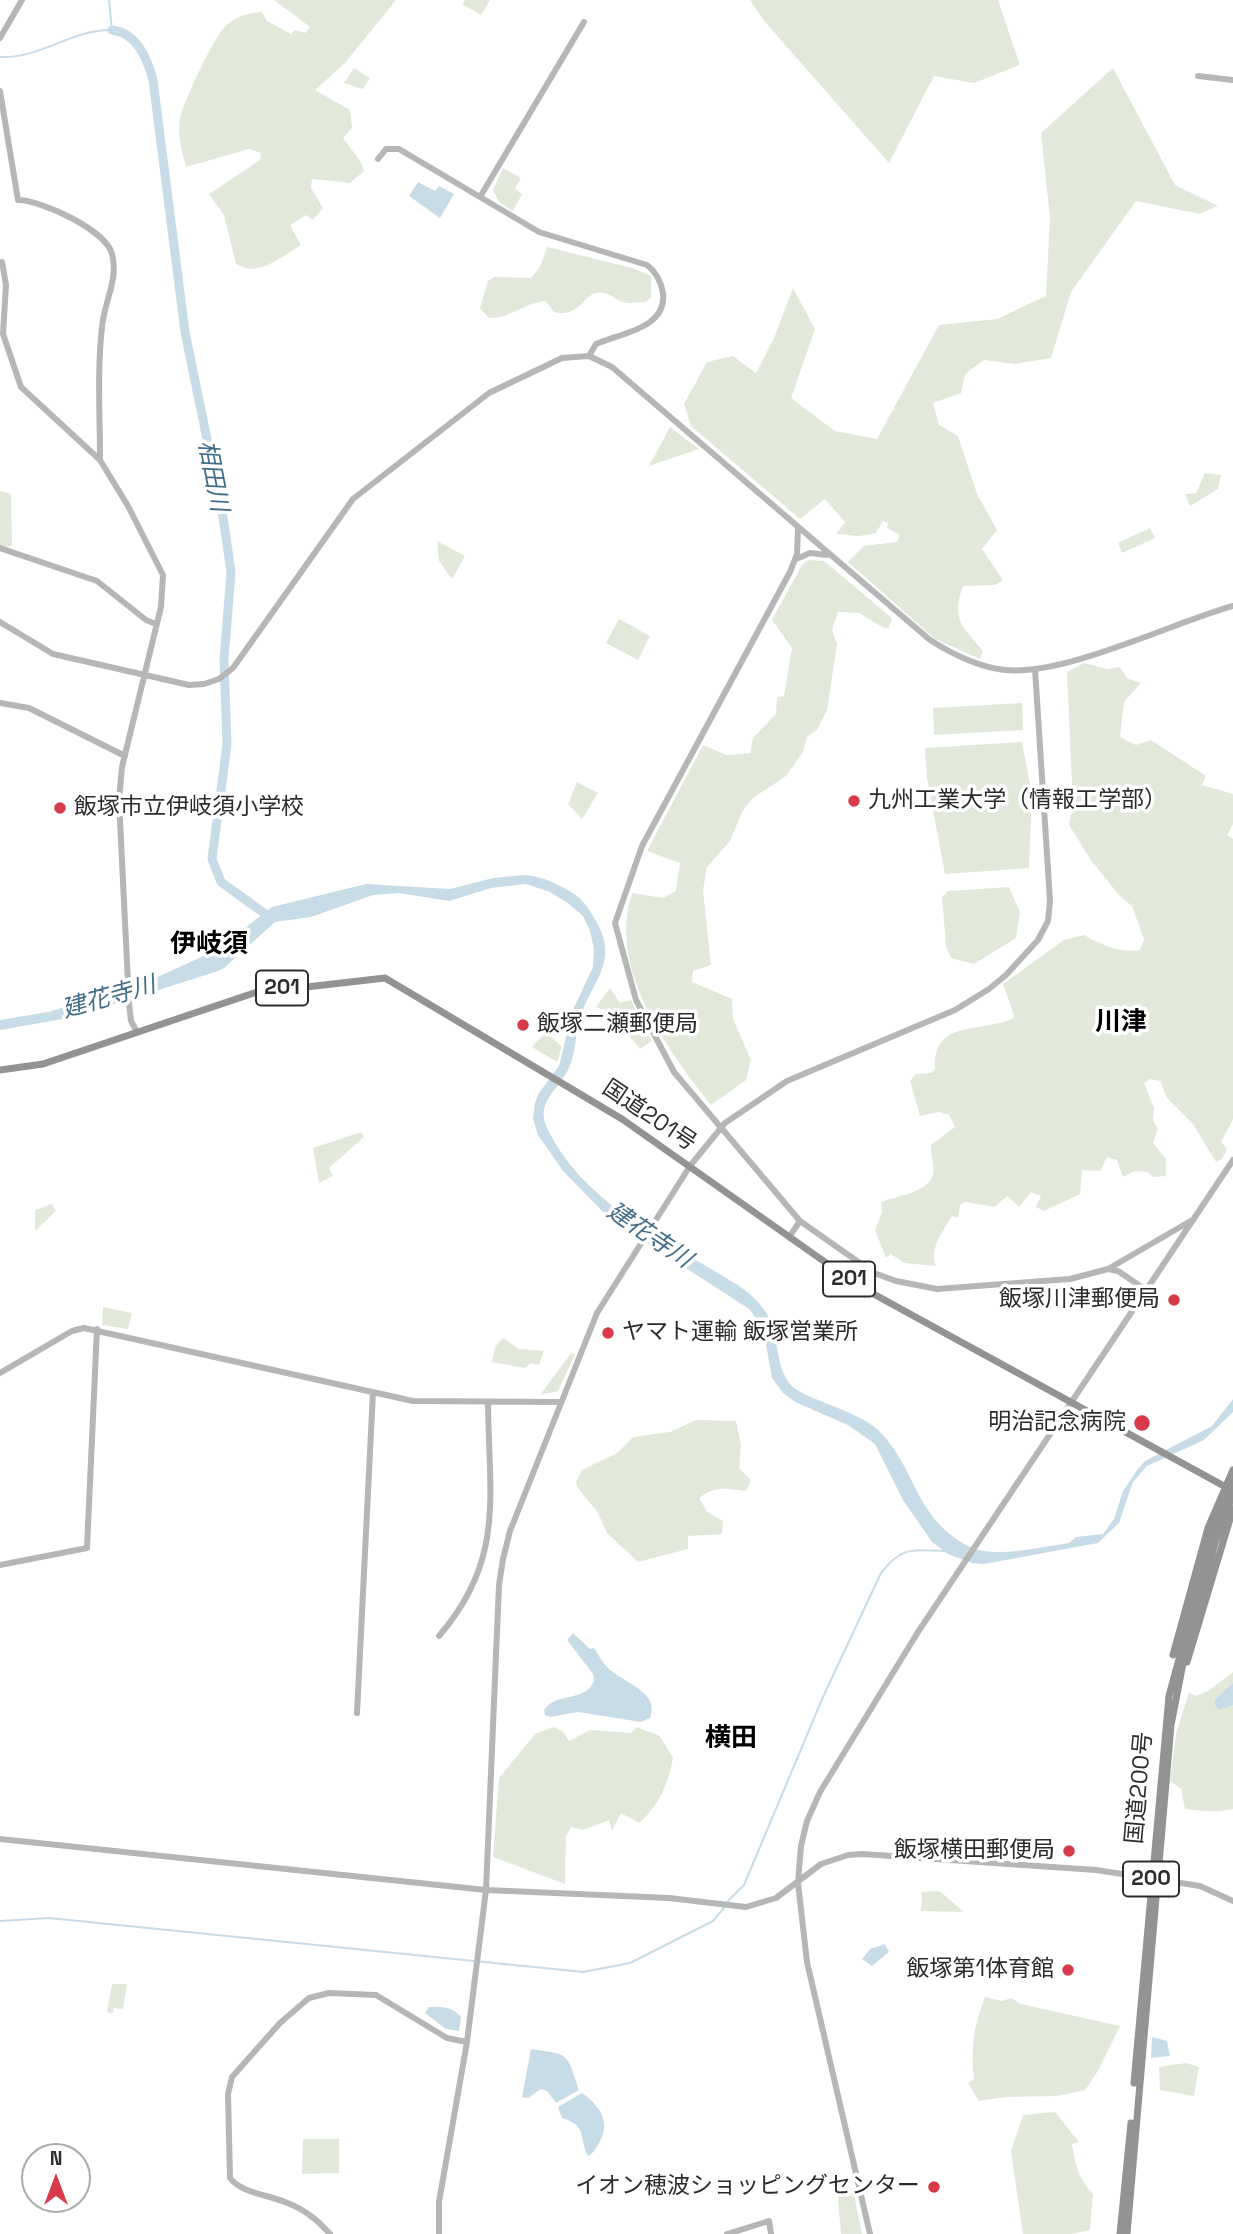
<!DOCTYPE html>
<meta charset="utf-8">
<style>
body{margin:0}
#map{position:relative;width:1233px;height:2234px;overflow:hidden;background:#fff;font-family:"Space Grotesk",sans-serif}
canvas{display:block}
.north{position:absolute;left:21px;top:2143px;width:70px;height:70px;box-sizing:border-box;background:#fff;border:2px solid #ababab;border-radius:50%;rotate:0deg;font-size:19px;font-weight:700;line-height:28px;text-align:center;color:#2c2c2c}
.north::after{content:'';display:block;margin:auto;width:24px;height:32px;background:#d73a48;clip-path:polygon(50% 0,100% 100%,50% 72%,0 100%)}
</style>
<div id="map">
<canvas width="1233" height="2234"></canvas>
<div class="north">N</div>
</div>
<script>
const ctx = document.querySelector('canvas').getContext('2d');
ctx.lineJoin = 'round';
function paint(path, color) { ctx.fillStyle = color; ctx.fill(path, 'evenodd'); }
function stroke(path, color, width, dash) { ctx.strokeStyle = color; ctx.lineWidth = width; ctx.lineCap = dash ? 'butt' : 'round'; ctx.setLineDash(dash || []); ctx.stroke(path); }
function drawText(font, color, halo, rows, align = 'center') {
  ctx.font = font + ' "Space Grotesk","Noto Sans JP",sans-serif'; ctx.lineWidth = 7; ctx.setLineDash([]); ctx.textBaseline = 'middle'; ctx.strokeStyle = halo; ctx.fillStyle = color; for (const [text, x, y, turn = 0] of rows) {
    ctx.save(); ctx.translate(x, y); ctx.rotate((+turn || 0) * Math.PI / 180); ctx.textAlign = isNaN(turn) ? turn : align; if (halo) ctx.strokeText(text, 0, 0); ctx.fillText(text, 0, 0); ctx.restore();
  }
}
paint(new Path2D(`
 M274,0h122l-52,64 -29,26 35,20 2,18 -9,10 18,24 3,9 -14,12 -38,-4 -1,9 12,20 -10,12 -7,-5 -16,10 11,20c-20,12 -43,33 -65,19l-12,-49 -15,-21 51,-34 1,-7 -12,-4 -63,18c-4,-15 -9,-33 -6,-49 4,-17 31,-75 43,-89 10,-12 24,-16 39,-17l5,9 24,13 4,-4 10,3 5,-6z
 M465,0h25l-9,15 -19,-11z
 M750,0h248l22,65 -46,18 -40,-7 -45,87 -124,-141z
 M354,68l16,10 -7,11 -19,-6z
 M1113,68l62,117 43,21 -18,8 -64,-13 -65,91 -20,66 -36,6 -31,-4 -19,14 -4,19 -28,10 6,22 19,11 19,58 20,36 -15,19 21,31 -8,5 -32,1c-12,33 -1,40 20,65l-3,8 -45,-20 -87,-77 16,-16 33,-4 3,-7 -13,-7 1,-5 -5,-2 -7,12 -17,3 -23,-2 9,-12 -20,-23 -25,20 -109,-93 -7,-22 23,-42 26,-6 23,17 18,-35 19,-50 22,41 -24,69 44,33 42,8 62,-114 58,-6 49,-23 4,-78 -9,-85z
 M503,168l18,10 -6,10 7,6 -9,17 -14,-9 -6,-12z
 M547,247l85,21 19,8v22l-5,4c-7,0 -16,2 -23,0 -9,-3 -15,-11 -26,-9 -14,2 -18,25 -43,19l-8,-11c-22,2 -37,18 -57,17l-9,-10 8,-27 6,-4 37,1 9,-11z
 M670,427l29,22 -50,17z
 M1205,473l16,2 -3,14 -28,17 -5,-12 11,-1z
 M0,491l11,3 1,51 -4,2 -8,-1z
 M1150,528l5,10 -33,15 -4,-10z
 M437,541l28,15 -13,23 -13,-18z
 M808,560l16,1 68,57 -3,10h-5l-25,-15 -21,-1 -6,18 5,14 -10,66 -10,20 -10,7 -4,15 -17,24 -33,22 -11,14 -12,29 -23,26 -4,23 8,75 -18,6 -1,11 40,17 1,20 18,41 -5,20 -35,25c-44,-56 -104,-137 -79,-212l31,5 13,-7 4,-28 -33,-12 56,-106 24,10 23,-2 3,-15 23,-24 1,-17 7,-1 8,-48 -20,-28 30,-55z
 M619,619l31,17 -12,24 -32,-17z
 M1084,663l23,6 13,-2 7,11 14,5 -17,19 -4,35 16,8 15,-5 55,36 -4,9 31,9v30l-6,11 6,4v280l-12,23 6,7 -5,10 -6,3 -23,-38 -26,-26 -7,-17 -10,-2 -6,4 10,25 -1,12 5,9 -5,14 13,16v17l-13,1 -5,-5 -13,-1 -12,6 -6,-17 -10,-3 -7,14 -18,-1 -2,24 -36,17 -8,-4 5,-11 -10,-4 -12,15 -12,-11 -12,11 -30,-5 -5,3 -2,13 -6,-2c-9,16 -23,32 -16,50l-32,-3 -13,-9 -5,4 -11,-28 7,-18 -1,-10c15,-6 49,-10 52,-28 2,-9 -3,-20 -2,-29l24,-18 -6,-12 -10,-3 -19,4 -10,-35 6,-7 15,-1 4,-4c-2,-50 44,-36 77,-50l2,-4 -11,-31 61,-44 20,-5c18,10 35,18 56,15l4,-11 -12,-33 -12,-10 -28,-34 -23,-37 4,-20 -6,-133z
 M1022,703l1,27 -89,5 -1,-27z
 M1022,742l10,53 -3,73 -84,6 -18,-96 -2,-30z
 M577,782l21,11 -16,26 -14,-15z
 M1009,887l11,25 -4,26 -42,26 -23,-6 -5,-12 -4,-49 6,-6z
 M610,988l10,15 11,-3 21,41 -12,8 -31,-38 -13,-4z
 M546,1032l16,15 -5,15 -25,-15z
 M361,1132l3,5 -35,31 4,8 -14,7 -6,-35z
 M52,1204l4,7 -21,20v-21z
 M103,1307l29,6 -4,16 -26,-4z
 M503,1338l16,11 25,2 -5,14 -8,-2 -6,5 -33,-6 3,-15z
 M571,1353l4,1 -17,37 -18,4z
 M696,1420l40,1 5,24 -2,23 12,12 -5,11c-19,-2 -30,-6 -47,7l8,14 16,9 -1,13 -34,2v13l-50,13 -31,-29 -9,-20 -21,-26 -1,-5 6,-12 35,-17 16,-16 37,-5z
 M1233,1672v137c-19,4 -31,2 -48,0l-4,-20 -11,-8 6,-47 13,-42 6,4 13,-5z
 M554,1727l9,5 6,9 21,-11 41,3 6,-6 23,9 13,22c-4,25 -15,49 -34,65l-18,-10 -9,18 -3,-11 -26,10 -12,-3 -5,10 -1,47 -72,-27 6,-79 36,-44z
 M935,1891l6,1 23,20 -43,-1 1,-19z
 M112,1984h15l-4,25 -9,-1 -1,5 -6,-1z
 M985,1997l17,4 9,-3 10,6 99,22 -22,45 -13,19 -28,6 -52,1 -26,4 -11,-18 6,-4c-4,-30 0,-54 11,-82z
 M1186,2063l13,4 -5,29 -34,-6 -1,-23z
 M1055,2112l24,30 -7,2c3,20 7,36 21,50l-3,36 -19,4h-48l-12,-83 12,-36z
 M303,2139h36v34l-37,1z
 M848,2185l6,9 8,40h-21l-4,-48z`), '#e2e9da');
paint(new Path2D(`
 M418,182l17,9 4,-5 15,8 -14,24 -31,-22z
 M524,875c16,0 35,10 49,18 11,8 16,16 23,28 24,42 -5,60 -16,98 -5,16 -4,35 -12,51 -11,22 -34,33 -20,60 32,65 99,101 158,136 16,10 35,19 48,32 31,29 16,60 36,86 12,15 67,26 88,46 38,37 36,86 88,115 27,15 73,2 103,-2l7,-6 27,-3 11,-15 9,-28 15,-22 7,-8 67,-35 21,-27v13l-29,28 -57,26 -14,16 -14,41 -21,20 -114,21 -12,-1 -24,-9 -16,-12 -29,-42 -28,-56 -27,-19 -53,-23 -12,-9 -11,-15 -9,-51 -14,-18 -140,-91 -46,-47 -25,-36 -5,-16 2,-16 4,-10 20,-27 13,-54 21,-45 1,-18 -4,-18 -7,-15 -14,-12 -19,-12 -24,-8 -35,4 -42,13 -50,-8 -26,2 -62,22 -36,5 -52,47 -11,4 -138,44 -74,13v-10l48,-8 96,-29 71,-32 57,-44 94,-23 84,5 43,-11z
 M573,1633l17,16 4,-1c4,6 8,14 13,19 16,16 54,25 43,51l-9,4 -63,-10 -28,5 -5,-2 -1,-5c12,-18 42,-8 50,-29l-1,-7 -26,-34z
 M1233,1683v22l-15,5 -4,-9z
 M885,1944l4,8 -17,14 -10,-7 8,-10z
 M429,2007c13,0 23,-1 32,10l-2,14 -13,-2 -21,-16z
 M1152,2037l15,4 3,15 -19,2z
 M531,2049c39,6 35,2 48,41l-23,13 -9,-12 -6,-2 -13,9 -6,-1z
 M582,2093c17,12 30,29 17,50 -4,6 -5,10 -11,13 -10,-20 0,-30 -26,-38l-4,-11z`), '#c8dce8');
stroke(new Path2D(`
 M0,57c40,2 72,-28 112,-27l-3,-30
 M726,1903l18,-18 79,-188 58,-124c21,-27 31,-23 63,-22
 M0,1921l49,-3 534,54 47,-9 83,-42 11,-13`), '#c8dce8', 2);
stroke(new Path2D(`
 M112,30c25,3 35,28 41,50l32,252 38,185 8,55 -7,88 3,84 -15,115 9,23 47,34`), '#c8dce8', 9);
stroke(new Path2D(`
 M0,38l22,-38
 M1198,76l35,4
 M0,91l18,109c23,0 88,30 94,54 7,25 -8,48 -10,73 -5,44 -2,89 -2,133
 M480,197l104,-175
 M2,262l4,23 -3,49 18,53 79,73 28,46 35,69 -2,32 -39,160 -3,33 10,203 2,18 5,9
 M589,356l23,11 318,273c22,14 48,27 75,30 60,6 167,-47 228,-64
 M798,528l-1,26 -7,18 -148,274 -27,77 21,77 38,72 126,149 74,52 22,8 41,8 133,-10 38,-10 86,-50
 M0,548l97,33 49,39 10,4
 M796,559l14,-6 17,2
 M0,622l53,32 136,31 15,-1 15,-5 14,-11 120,-169 136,-106 73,-35 27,-2 7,-12c24,-11 71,-15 67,-51 -2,-12 -7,-21 -16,-28l-108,-33 -140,-83h-13l-8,10
 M0,703l29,5 96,48
 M789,1237l11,-16
 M1108,1269l10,2 28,19
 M0,1373l72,-42 12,-3 329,73 146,1
 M0,1565l87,-17 10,-219
 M439,1636c66,-76 50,-140 49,-233
 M357,1713l16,-321
 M0,1839l486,51 183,8 77,9 30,-9 45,-34 27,-9 14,-1 234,16 104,16 33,15
 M330,2234c-12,-14 -28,-26 -45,-32 -16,-7 -44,-9 -55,-24l-2,-84 4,-17 48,-54 29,-25 20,-5 47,2 71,43 20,4
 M439,2234v-32l28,-160 19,-152 13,-305 4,-26 7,-28 87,-218 93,-147 35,-43 62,-42 168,-71 34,-21 17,-14 32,-35 10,-19 2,-20 -15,-232
 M727,2234l42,-13 2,13
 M870,2234l-63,-272 -9,-79 3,-37 6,-25 13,-29 98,-160 315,-472`), '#b6b6b6', 6);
stroke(new Path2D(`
 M0,1070l43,-6 211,-71 131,-15 237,141 237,167 374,205
 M1173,1655l35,-127 25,-58
 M1187,1662l46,-153
 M1134,2083l35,-387 45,-166
 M1120,2234l11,-111
 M1127,2234l44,-509 14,-72 30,-110 18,-49`), '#939393', 7);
stroke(new Path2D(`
 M1214,1530l19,-49`), '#939393', 7);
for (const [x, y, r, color] of [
 [854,801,7,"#d73a48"],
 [60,808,7,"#d73a48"],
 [523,1025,7,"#d73a48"],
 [1174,1300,7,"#d73a48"],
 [608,1333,7,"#d73a48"],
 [1142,1423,9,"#d73a48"],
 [1069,1851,7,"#d73a48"],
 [1068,1970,7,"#d73a48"],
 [934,2187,7,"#d73a48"]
]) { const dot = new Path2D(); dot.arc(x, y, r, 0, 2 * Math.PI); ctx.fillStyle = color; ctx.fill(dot); stroke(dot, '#fff', 2.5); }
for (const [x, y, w] of [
 [282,988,52],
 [849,1279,52],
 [1151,1879,56]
]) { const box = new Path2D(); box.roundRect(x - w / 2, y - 17.5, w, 35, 5); ctx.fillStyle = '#fff'; ctx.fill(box); stroke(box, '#2c2c2c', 2); }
drawText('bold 21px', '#2c2c2c', null, [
 ["201",282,988],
 ["201",849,1279],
 ["200",1151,1879]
]);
drawText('23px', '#2c2c2c', '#fff', [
 ["九州工業大学（情報工学部）",868,801,"left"],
 ["飯塚市立伊岐須小学校",74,808,"left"],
 ["飯塚二瀬郵便局",537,1025,"left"],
 ["飯塚川津郵便局",1160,1300],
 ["ヤマト運輸 飯塚営業所",622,1333,"left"],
 ["明治記念病院",1126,1423],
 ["飯塚横田郵便局",1055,1851],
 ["飯塚第1体育館",1054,1970],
 ["イオン穂波ショッピングセンター",920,2187]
], 'right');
drawText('23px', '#2c2c2c', '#fff', [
 ["国道201号",649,1116,34],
 ["国道200号",1140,1788,-85]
]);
drawText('italic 24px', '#416d87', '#fff', [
 ["相田川",212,476,79],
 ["建花寺川",109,998,-16],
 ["建花寺川",649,1236,34]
]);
drawText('bold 26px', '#000', '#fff', [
 ["伊岐須",209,945],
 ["川津",1121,1023],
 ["横田",731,1739]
]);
</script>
